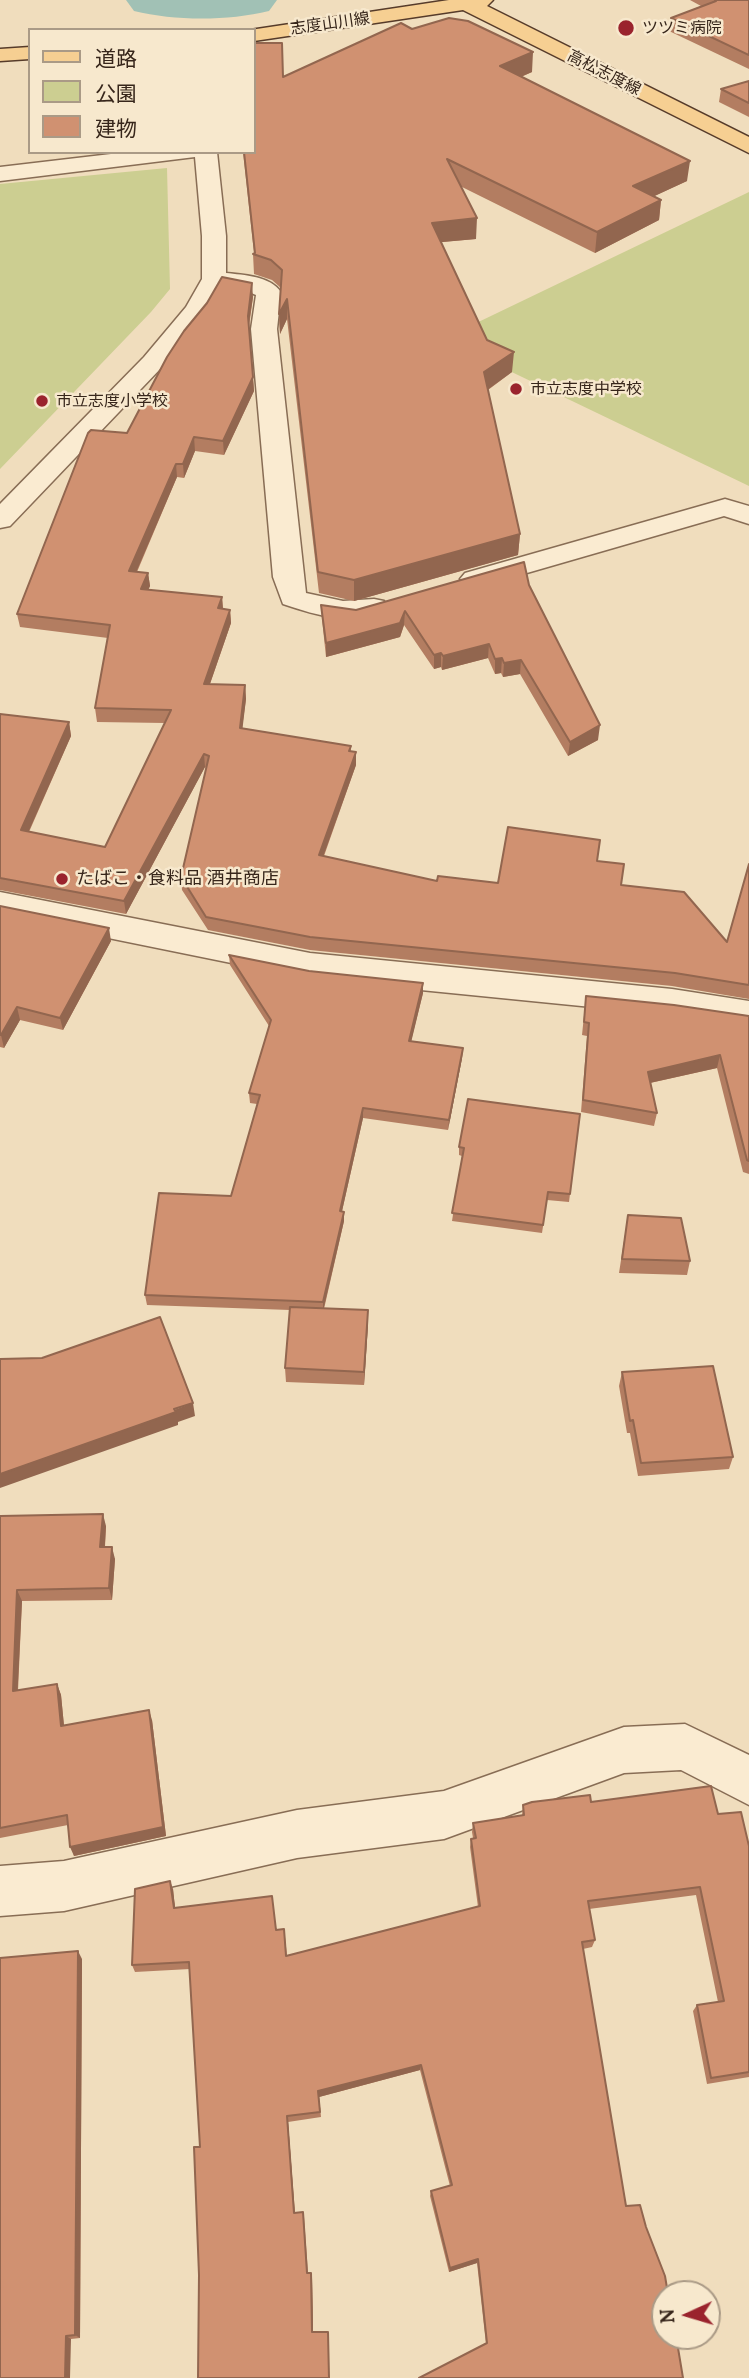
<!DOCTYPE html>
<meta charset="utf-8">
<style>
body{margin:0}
#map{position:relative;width:749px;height:2378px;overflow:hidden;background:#f0ddbd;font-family:Lora,"Noto Sans JP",serif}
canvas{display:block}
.legend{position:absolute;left:28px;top:28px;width:228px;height:126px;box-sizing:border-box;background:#f7e8cd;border:2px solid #aa9a86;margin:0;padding:9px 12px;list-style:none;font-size:21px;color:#37261b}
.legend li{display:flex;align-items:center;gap:14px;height:35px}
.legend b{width:35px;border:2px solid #aa9a86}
.north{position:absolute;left:651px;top:2280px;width:70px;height:70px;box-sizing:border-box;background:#f7e8cd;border:2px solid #aa9a86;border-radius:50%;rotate:266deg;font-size:19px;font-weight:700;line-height:28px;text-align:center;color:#37261b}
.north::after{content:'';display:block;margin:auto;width:24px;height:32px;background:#9a232d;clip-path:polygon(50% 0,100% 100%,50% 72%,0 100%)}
</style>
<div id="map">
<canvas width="749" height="2378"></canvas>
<ul class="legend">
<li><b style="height:9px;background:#f6cf92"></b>道路</li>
<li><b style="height:19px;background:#ccce91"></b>公園</li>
<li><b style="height:19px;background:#d09171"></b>建物</li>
</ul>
<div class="north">N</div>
</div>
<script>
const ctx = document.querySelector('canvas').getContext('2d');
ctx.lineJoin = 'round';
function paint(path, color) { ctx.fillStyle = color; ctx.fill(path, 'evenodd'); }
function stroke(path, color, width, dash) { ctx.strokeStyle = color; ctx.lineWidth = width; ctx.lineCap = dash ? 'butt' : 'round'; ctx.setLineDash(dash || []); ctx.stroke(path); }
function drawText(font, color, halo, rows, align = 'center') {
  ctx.font = font + ' Lora,"Noto Sans JP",serif'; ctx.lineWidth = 5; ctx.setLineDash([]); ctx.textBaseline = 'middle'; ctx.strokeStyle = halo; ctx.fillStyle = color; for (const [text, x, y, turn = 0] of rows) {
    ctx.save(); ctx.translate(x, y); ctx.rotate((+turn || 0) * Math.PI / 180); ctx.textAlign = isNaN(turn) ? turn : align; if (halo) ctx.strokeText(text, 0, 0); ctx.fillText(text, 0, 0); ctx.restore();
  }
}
paint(new Path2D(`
 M167,168l3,121 -19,23 -151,157v-285z
 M749,192v294l-306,-147z`), '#ccce91');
paint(new Path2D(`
 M126,0h151l-8,11c-41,10 -94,10 -135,0z`), '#a1c1b5');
const minor = new Path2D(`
 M128,152h89l9,84v37c18,2 44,3 55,19l-4,37 29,264 37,8 31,-2 10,2 5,7 -5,7c-36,9 -66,1 -101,-11l-10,-27 -22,-248 5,-34 -12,-5 -22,-3 -16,28 -44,52 -152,159 -10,2v-24l144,-147 42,-50 16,-28v-43l-7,-79 -195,24v-14z
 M725,499l24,7v18l-25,-8 -249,72 -10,-3 -5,-6 5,-6z
 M0,892l310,61 362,36 77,12v26l-77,-12 -362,-36 -310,-63z
 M685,1724l64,31v50l-68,-35 -57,3 -180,66 -147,19 -233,53 -64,5v-50l64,-5 233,-51 147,-19 180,-64z`);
const major = new Path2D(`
 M449,0h44l-6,6 262,131v16l-286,-143 -209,31v-11h-4z
 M30,47v12l-30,2v-12z`);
stroke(minor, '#886d55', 3);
stroke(major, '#563b2a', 3);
paint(minor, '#faebd1');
paint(major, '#f6cf92');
paint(new Path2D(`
 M690,0h59v69l-80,-38 2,-13 30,-12z
 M412,29l120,43 -11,5 166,104 -33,15 7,4 -2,20 -64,33 -135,-67 16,53 -35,3 46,98 25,32 -24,18 32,144 -2,21 -164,46 -35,-8 -32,-274 -7,15 -1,-20 2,-26 -9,-8 -18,-6 -1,-20 1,-1 -11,-101h11l29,-75z
 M749,81v36l-30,-15 2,-13z
 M253,297l-4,30 5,64 -30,64 -29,-4 -11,27 -7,-1 -40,95 11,1 2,13 -2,4 74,7 1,12 7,1 1,13 -21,61 35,1 1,14 -4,29 109,18v5l5,14 -32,91 113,25 61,2 100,-22 23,24 106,57 22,-78v135l-77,-13 -362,-36 -102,-20 -26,-40 -1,-13 25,-109 -1,-1 -79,147 -126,-24v-176l69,8 2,14 -42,96 76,15 60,-124 -68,-1 -2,-14 13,-70 -88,-11 -3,-13 110,-181z
 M529,585l69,155 -30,16 -48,-82 -17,3 -2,-4 -6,1 -7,-16 -46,12 -1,-3 -7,2 -30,-44 -4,12 -74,20 -4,-38 -1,-14 35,5z
 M0,906l111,35 -48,89 -43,-10 -16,28 -4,-1z
 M229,955l194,38 -12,48 52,7 -1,10 -14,72 -85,-12 -21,93 2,1v9l-20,88 44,15 -4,61 -78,-3 -1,-14 5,-58 -143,-5 -2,-10 86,-99 26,-92 -7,-1 -1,-10 20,-67 -39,-61z
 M586,996l163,20v158l-6,-2 -26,-104 -67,15 7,30 -3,13 -73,-14 6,-76 -5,-1z
 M580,1114l-11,88 -22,-2 -5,33 -90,-12 10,-65 -3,-1v-8z
 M628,1215l62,46 -3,14 -68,-2z
 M622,1372l111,85 -4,12 -91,7 -8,-43h-3l-8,-47z
 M0,1516l106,10 -1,21 10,12 -3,41 -90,1 -4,90 39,-7 4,11 3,31 88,-6 14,116 -92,20 -6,-31 -68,13z
 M591,1802l127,12 31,32v231l-42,7 -14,-73 4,-6 21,-3 -22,-107 -107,14 6,31 -3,7 -9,2 43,257 -140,138 -9,-81 -28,9 -19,-76 1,-5 19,-5 -30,-116 -101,27 2,20 -33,5 7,91 9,4 4,56 4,4 1,55h15l1,46h-131l2,-231 -10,-178 -55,3 -3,-7 41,-76 2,19 101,22 9,7 2,19 191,-49 -8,-60 1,-8 2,-1 -1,-6 1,-9 49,-7 1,-11z
 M82,1959l-2,379 -9,1 -71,39z`), '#b37d61');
paint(new Path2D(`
 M533,52l-1,20 -33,14 1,-20z
 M690,161l-3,20 -56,26 2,-21z
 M661,200l-2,20 -64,33 2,-21z
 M477,218l-1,21 -44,4v-20z
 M252,283l1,14 -5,32v-13z
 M287,299v20l-7,15 -1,-20z
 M514,352l-2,20 -29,21 1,-21z
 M253,377l1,14 -30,64 -1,-14z
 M194,437l1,14 -11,27 -1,-14z
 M176,464l1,13 -46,107 -2,-13z
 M520,534l-2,21 -164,46v-21z
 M148,573l2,13 -8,17 -1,-14z
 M222,597l1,13 -5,-2z
 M230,610l1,13 -26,75 -1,-14z
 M405,611l-1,14 -4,12 -74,20v-14z
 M489,644l-1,14 -46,12 1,-14z
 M441,653v14l-7,2v-14z
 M502,658l-1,15 -6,1v-15z
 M521,660l-1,14 -17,3 1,-14z
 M245,685l1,14 -5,42 -1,-13z
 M69,722l2,14 -48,108 -2,-14z
 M600,725l-2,15 -30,16 2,-14z
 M356,752v13l-37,103v-13z
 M204,754l1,13 -79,147 -2,-13z
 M109,928l2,13 -48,89 -3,-12z
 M423,983v10l-14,58v-10z
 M17,1007l3,13 -16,28 -3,-13z
 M463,1048l-1,10 -14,72 1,-10z
 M720,1055l-3,13 -72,16 3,-12z
 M363,1108v10l-23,102v-9z
 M344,1212v9l-21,90v-9z
 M368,1310v14l-4,61v-13z
 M193,1403l2,13 -17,6v3l-178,63v-14z
 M103,1514l3,12 -2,33 -4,-12z
 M112,1547l3,12 -3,41 -3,-12z
 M17,1590l5,11 -5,101 -4,-11z
 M57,1684l4,11 4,41 -4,-10z
 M149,1710l3,10 14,116 -92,20 -4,-9z
 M170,1881l3,8 3,27 -2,-8z
 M78,1951l4,8 -2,379 -5,-3z
 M421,2065l-1,5 -101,27 2,20 -3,-26z
 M287,2116l1,6 7,95 -1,-4z
 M478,2259l-1,4 -28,9 1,-4z
 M311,2273l1,4 1,57 -1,-2z
 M66,2336l5,3 -1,39h-5z`), '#92664f');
const building = new Path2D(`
 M715,0h34v55l-78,-37 45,-17z
 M449,18l19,3 65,31 -33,14 190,95 -57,25 28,14 -64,32 -150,-73 30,59 -45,5 55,117 27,12 -30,20 36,162 -166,46 -36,-8 -31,-273 -8,15 3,-44 -11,-10 -18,-6 2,-1 -11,-101h10v-109h28l1,34 118,-54 11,6z
 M749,81v22l-28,-14z
 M222,277l30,6 -4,33 5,61 -30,64 -29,-4 -11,27h-7l-47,107 19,2 -7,16 81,8 -4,11 12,2 -26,74 41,1 -5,43 111,18 -2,5 7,1 -37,103 118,26 1,-5 60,7 10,-56 92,13 -3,21 27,3 -3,21 63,7 43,50 22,-78v121l-74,-12 -365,-36 -104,-20 -25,-40 28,-121 -5,-2 -80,147 -124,-23v-164l69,8 -48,108 84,17 66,-137 -76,-2 15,-83 -93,-11 71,-181 3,-3 36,3 40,-76 17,-26 23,-28z
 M524,562l5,23 71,140 -30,17 -49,-82 -17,3 -2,-5 -7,1 -6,-15 -46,12 -2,-3 -7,2 -29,-44 -5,12 -74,20 -5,-38 35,5z
 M0,906l109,22 -49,90 -43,-11 -16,28h-1z
 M229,955l80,16 114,12 -14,58 54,7 -14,72 -86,-12 -23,103 4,1 -21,90 -178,-7 14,-102 72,3 29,-101 -11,-2 22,-73z
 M586,996l88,9 75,11v145l-2,-1 -27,-105 -72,17 9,41 -74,-13 6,-77 -5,-1z
 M468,1099l112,15 -10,80 -22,-2 -5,33 -91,-12 12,-65 -5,-1z
 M628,1215l53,3 9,43 -68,-2z
 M290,1307l78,3 -4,62 -79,-4z
 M160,1317l33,86 -19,6 2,3 -176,62v-115l42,-1z
 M713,1366l20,91 -92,6 -8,-43 -3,1 -8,-49z
 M103,1514l-3,33h12l-3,41 -92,2 -4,101 44,-7 4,42 88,-16 14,117 -93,20 -3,-32 -67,13v-312z
 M711,1786l7,28 23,-2 8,34v226l-38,6 -14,-73 27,-4 -24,-114 -112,14 7,39 -13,2 44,264 14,-1 6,22 19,49 3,18h-3v42h11l7,42h-264l68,-35 -9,-84 -28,9 -19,-77 21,-6 -31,-120 -103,26 2,21 -33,4 7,97 9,-1 4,61h4l1,59h16l1,46h-131l1,-103 -5,-128h6l-11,-185 -57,3 3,-76 35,-8 4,27 98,-12 4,34 8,-1 2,27 194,-50 -9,-67 5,-1 -3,-15 51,-8 -1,-10 9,-3 58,-7 1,7z
 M78,1951l-3,384 -9,1 -1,42h-65v-420z`);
paint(building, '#d09171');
stroke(building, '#92664f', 2);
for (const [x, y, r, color] of [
 [626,28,9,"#9a232d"],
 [516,389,7,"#9a232d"],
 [42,401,7,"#9a232d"],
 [62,879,7,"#9a232d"]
]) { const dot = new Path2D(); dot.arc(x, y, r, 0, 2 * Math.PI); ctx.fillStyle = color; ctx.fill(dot); stroke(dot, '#f7e8cd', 2.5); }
drawText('16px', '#37261b', '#f7e8cd', [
 ["志度山川線",330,24,-8],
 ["高松志度線",604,73,27]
]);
drawText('16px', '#37261b', '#f7e8cd', [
 ["ツツミ病院",642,28],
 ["市立志度中学校",530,389],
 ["市立志度小学校",56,401]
], 'left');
drawText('18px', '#37261b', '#f7e8cd', [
 ["たばこ・食料品 酒井商店",76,879]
], 'left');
</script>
